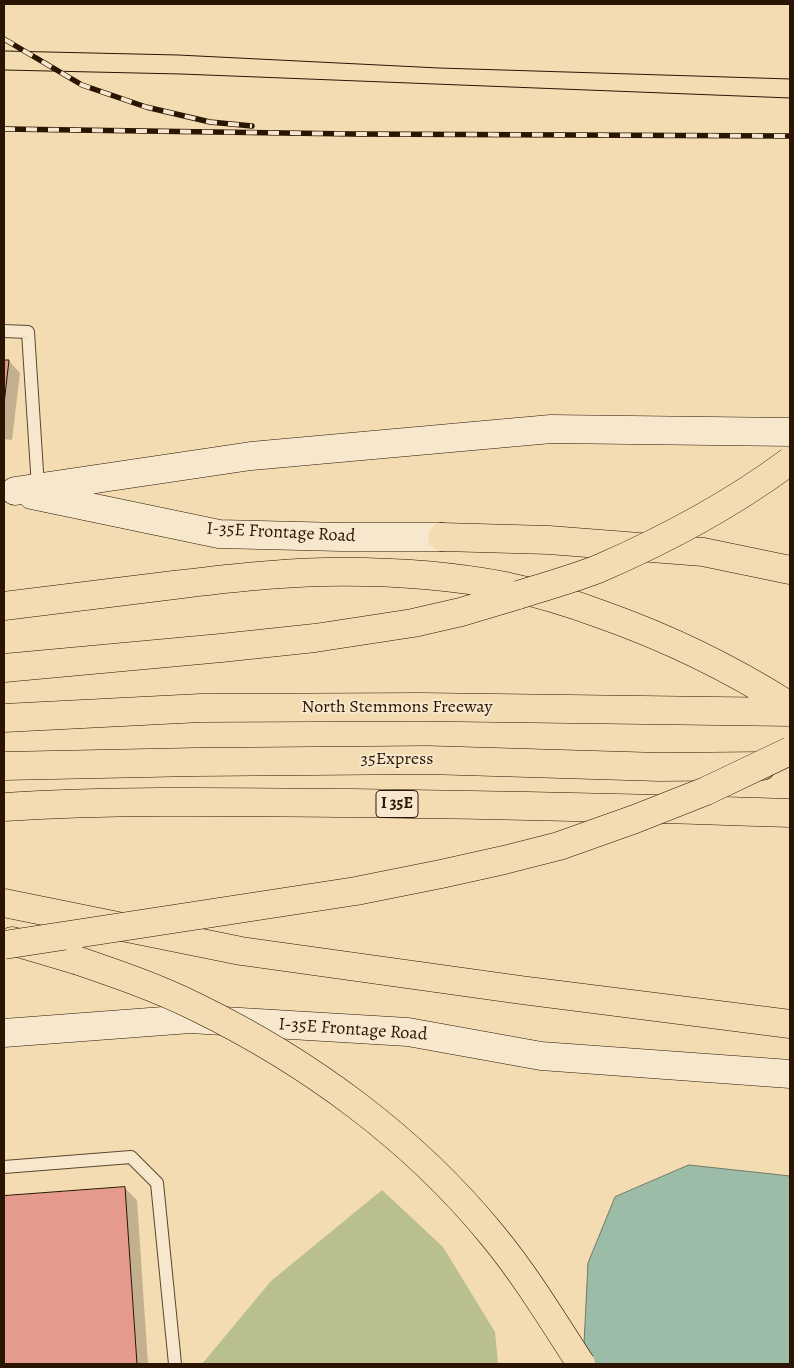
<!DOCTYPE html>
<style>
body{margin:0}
#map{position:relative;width:794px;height:1368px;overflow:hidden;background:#f3dcb2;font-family:Alegreya,serif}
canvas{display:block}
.frame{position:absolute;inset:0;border:5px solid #2a1502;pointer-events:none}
</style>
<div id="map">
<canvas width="794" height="1368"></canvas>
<div class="frame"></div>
</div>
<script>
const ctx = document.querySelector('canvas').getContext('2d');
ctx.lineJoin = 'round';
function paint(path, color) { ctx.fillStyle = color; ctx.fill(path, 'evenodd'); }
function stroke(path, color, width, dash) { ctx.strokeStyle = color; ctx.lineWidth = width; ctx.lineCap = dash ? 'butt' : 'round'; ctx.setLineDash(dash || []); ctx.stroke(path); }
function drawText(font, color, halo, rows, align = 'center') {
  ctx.font = font + ' Alegreya,serif'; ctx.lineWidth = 4; ctx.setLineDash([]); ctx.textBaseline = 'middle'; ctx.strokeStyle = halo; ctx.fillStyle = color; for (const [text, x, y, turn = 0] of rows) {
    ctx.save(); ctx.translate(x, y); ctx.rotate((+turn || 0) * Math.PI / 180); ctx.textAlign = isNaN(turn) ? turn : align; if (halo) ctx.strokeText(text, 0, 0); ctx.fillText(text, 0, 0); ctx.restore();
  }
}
paint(new Path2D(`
 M382,1190l61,57 52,85 3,32h-296l69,-83z`), '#b9c08d');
const water = new Path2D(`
 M689,1165l101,11v188h-207l5,-101 27,-66z`);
paint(water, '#9cbca8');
stroke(water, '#6e7966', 1);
paint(new Path2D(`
 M4,361h5l11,12 -8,67 -8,-1z
 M125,1188l12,12 11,164h-144v-167z`), '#0003');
const building = new Path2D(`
 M4,360h5l-5,44z
 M125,1187l12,177h-133v-168z`);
paint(building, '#e59a8d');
stroke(building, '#2a1502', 1);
const service = new Path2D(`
 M4,331l24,1 10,155
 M4,1167l127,-10 26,26 18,181`);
const secondary = new Path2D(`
 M15,491l236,-35 300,-27 239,3
 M32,495l187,39 122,3h101
 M4,1033l186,-14 218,13 133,24 249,18`);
const motorway = new Path2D(`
 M442,537l107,3 154,12 87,18
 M4,606c57,-7 114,-14 170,-21 50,-6 101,-12 151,-13 60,-1 122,3 180,14 33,7 66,17 98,29 68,24 127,53 187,91
 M4,668l217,-20 94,-10 98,-15 48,-11 57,-17
 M4,718l197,-10 221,-1 368,5
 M4,766l192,-4 232,-2 232,7 102,-1
 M4,807c115,-7 232,-5 348,-4 146,2 292,5 438,10
 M4,903l237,48 280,39 269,34
 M12,941l64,19`);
stroke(service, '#5c472e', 14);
stroke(secondary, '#2a1502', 29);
stroke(motorway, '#2a1502', 29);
stroke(service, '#f7e8cd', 12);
stroke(secondary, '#f7e8cd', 28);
stroke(motorway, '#f3dcb2', 28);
stroke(new Path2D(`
 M4,51l174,4 261,13 351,11
 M4,70l177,4 609,24`), '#2a1502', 1);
const rail = new Path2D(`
 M4,39l78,46 64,22 64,15 42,4
 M4,129l350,5 436,2`);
stroke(rail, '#2a1502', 5.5);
stroke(rail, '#f7e8cd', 4, [11]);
const motorwayBridge = new Path2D(`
 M518,595c26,-8 54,-16 80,-26 67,-29 133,-64 192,-108
 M4,945l352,-54 85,-17 63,-14 55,-14 76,-27 71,-28 84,-40
 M76,960c41,14 82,28 120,47 113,55 218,132 297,229 33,40 60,85 88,128`);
stroke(motorwayBridge, '#2a1502', 29, []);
stroke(motorwayBridge, '#f3dcb2', 28);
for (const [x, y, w] of [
 [397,804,42]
]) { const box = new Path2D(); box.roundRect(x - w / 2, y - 13.5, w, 27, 4); ctx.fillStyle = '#f7e8cd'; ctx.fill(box); stroke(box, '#2a1502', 1); }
drawText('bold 16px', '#2a1502', null, [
 ["I 35E",397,804]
]);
drawText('18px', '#2a1502', '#f7e8cd', [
 ["I-35E Frontage Road",281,533,3],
 ["North Stemmons Freeway",397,708],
 ["35Express",397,760],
 ["I-35E Frontage Road",353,1030,4]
]);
</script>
